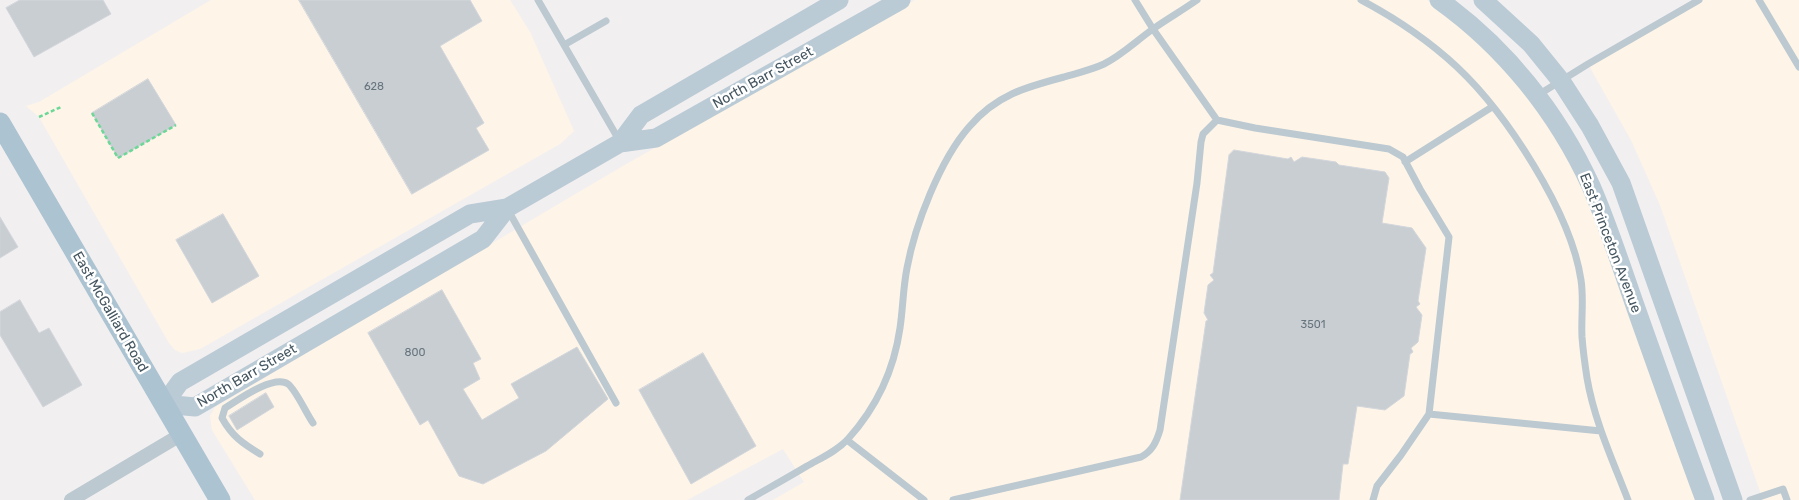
<!DOCTYPE html>
<style>
body{margin:0}
canvas{display:block;background:#f2eff0}
</style>
<canvas width="1799" height="500"></canvas>
<script>
const ctx = document.querySelector('canvas').getContext('2d');
ctx.lineJoin = 'round';
function paint(path, color) { ctx.fillStyle = color; ctx.fill(path, 'evenodd'); }
function stroke(path, color, width, dash) { ctx.strokeStyle = color; ctx.lineWidth = width; ctx.lineCap = dash ? 'butt' : 'round'; ctx.setLineDash(dash || []); ctx.stroke(path); }
function drawText(font, color, halo, rows, align = 'center') {
  ctx.font = font + ' Rubik,sans-serif'; ctx.lineWidth = 5; ctx.setLineDash([]); ctx.textBaseline = 'middle'; ctx.strokeStyle = halo; ctx.fillStyle = color; for (const [text, x, y, turn = 0] of rows) {
    ctx.save(); ctx.translate(x, y); ctx.rotate((+turn || 0) * Math.PI / 180); ctx.textAlign = isNaN(turn) ? turn : align; if (halo) ctx.strokeText(text, 0, 0); ctx.fillText(text, 0, 0); ctx.restore();
  }
}
paint(new Path2D(`
 M211,0h299l20,32 44,99 -14,13 -360,205 -18,4 -7,-3 -6,-7 -130,-226 -13,-11 13,-4z
 M915,0h512l35,25 44,41 51,68 31,62 108,304h-923l31,-18 -21,-33 -96,51h-432l-43,-70 -2,-14 5,-9 408,-241z
 M1698,0h101v500h-36l-103,-295 -29,-65 -43,-76z`), '#fef5e8');
const building = new Path2D(`
 M20,0h83l8,14 -77,43 -28,-49z
 M299,0h171l12,21 -42,25 44,77 -8,5 13,22 -77,44z
 M148,79l28,46 -58,33 -26,-45z
 M1234,150l54,9 3,-2 3,5 8,-5 34,5 3,3 46,7 4,6 -7,45 30,5 14,20 -8,53 2,3 -4,3 6,8 -4,27 -7,6 2,4 -3,2 -6,42 -19,14 -28,-4 -9,58h-5l-4,36h-159l26,-179 2,-1 -4,-7 4,-28 6,-5 -4,-5 3,-2 16,-118z
 M223,214l36,62 -47,27 -36,-63z
 M0,217l18,30 -18,11z
 M442,290l39,69 -8,4 7,16 -17,10 19,31 37,-22 -8,-14 66,-37 31,52 -62,52 -63,33 -24,-8 -31,-56 -8,5 -52,-92z
 M20,300l19,33 10,-5 33,57 -39,22 -43,-72v-23z
 M703,353l53,93 -65,38 -52,-94z
 M266,393l8,14 -37,23 -8,-14z`);
paint(building, '#c9ced3');
stroke(building, '#d3d7dc', 1);
stroke(new Path2D(`
 M92,113l26,45 58,-33
 M39,117l22,-10`), '#6dd797', 2.5, [4, 2.5]);
stroke(new Path2D(`
 M538,0l81,140
 M1135,0l18,29 64,91 38,8 134,21 14,8 17,32 29,48 -20,177 -28,41 -24,31 -4,14
 M1361,0c34,18 67,40 96,67 49,46 114,145 124,213 3,19 0,38 1,57 1,13 3,28 5,41 7,42 26,83 41,122
 M1759,0l40,67
 M564,45l42,-24
 M1538,95l50,-31 111,-64
 M1405,162l87,-55
 M508,210l108,193
 M1429,414l172,17
 M847,440l77,60
 M260,454c-18,-11 -28,-18 -38,-36l3,-10c13,-8 49,-34 63,-24 8,6 18,29 25,39
 M748,500c19,-11 39,-22 59,-34 14,-8 30,-15 41,-27 28,-31 46,-69 52,-111 3,-20 3,-40 7,-60 8,-43 33,-108 62,-141 27,-32 57,-40 95,-50 13,-4 27,-7 40,-13 18,-9 32,-23 49,-35 14,-10 30,-19 44,-29
 M953,500l188,-43c11,-6 15,-14 19,-27l37,-247 4,-41 2,-8 14,-14
 M1750,500l33,-11 4,11`), '#bcc9d1', 7);
stroke(new Path2D(`
 M71,500l111,-66`), '#bcc9d1', 14);
stroke(new Path2D(`
 M1439,0c66,47 118,112 152,186 18,41 32,86 47,128 22,62 44,124 67,186
 M1483,0l48,44 30,37 29,45 31,57 112,317
 M620,143l21,-28 198,-115
 M164,404l16,-22 290,-168 37,-6 113,-65 36,-5 245,-138
 M164,404l31,3 288,-168 24,-31`), '#bbcbd6', 19);
stroke(new Path2D(`
 M0,123l220,377`), '#acc3d2', 21);
drawText('11px', '#66747d', null, [
 ["628",374,87],
 ["3501",1313,325],
 ["800",415,353]
]);
drawText('14px', '#455660', '#fff', [
 ["North Barr Street",763,78,-29],
 ["East Princeton Avenue",1610,243,69],
 ["East McGalliard Road",110,312,60],
 ["North Barr Street",247,376,-30]
]);
</script>
